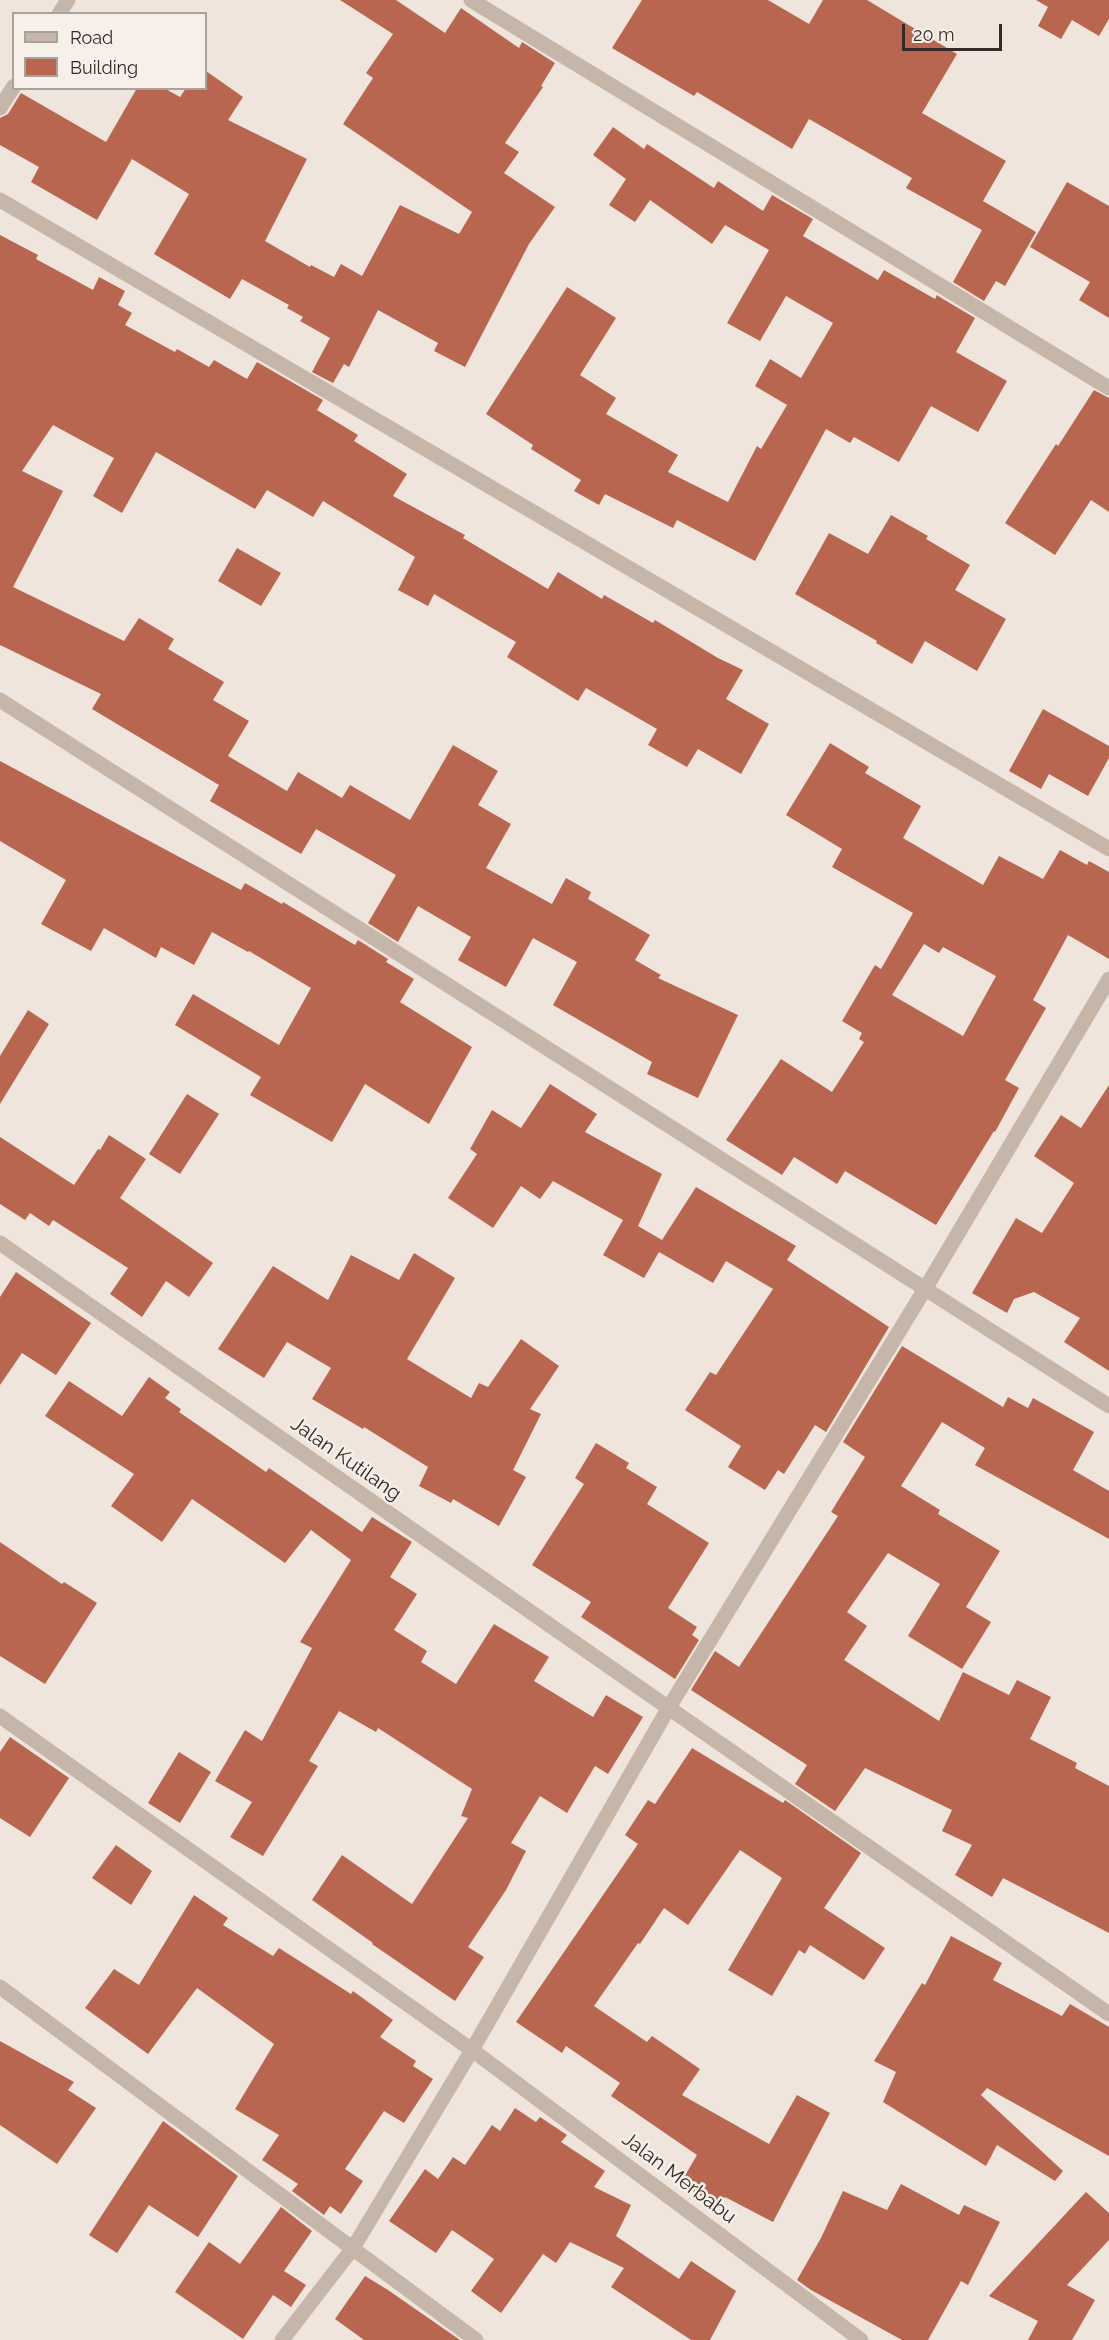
<!DOCTYPE html>
<style>
body{margin:0}
#map{position:relative;width:1109px;height:2340px;overflow:hidden;background:#efe5dc;font-family:Raleway,sans-serif}
canvas{display:block}
.legend{position:absolute;left:12px;top:12px;width:195px;height:78px;box-sizing:border-box;background:#f7f0e8;border:2px solid #a9a19b;margin:0;padding:8px 10px;list-style:none;font-size:18px;color:#342b28}
.legend li{display:flex;align-items:center;gap:12px;height:30px}
.legend b{width:30px;border:2px solid #a9a19b}
.scale{position:absolute;left:902px;top:24px;width:100px;height:27px;box-sizing:border-box;border:3px solid #342b28;border-top:0;padding-left:8px;font-size:18px;line-height:21px;white-space:nowrap;color:#342b28;-webkit-text-stroke:4px #f7f0e8;paint-order:stroke}
</style>
<div id="map">
<canvas width="1109" height="2340"></canvas>
<ul class="legend">
<li><b style="height:8px;background:#c6b5a9"></b>Road</li>
<li><b style="height:16px;background:#b96650"></b>Building</li>
</ul>
<div class="scale">20 m</div>
</div>
<script>
const ctx = document.querySelector('canvas').getContext('2d');
ctx.lineJoin = 'round';
function paint(path, color) { ctx.fillStyle = color; ctx.fill(path, 'evenodd'); }
function stroke(path, color, width, dash) { ctx.strokeStyle = color; ctx.lineWidth = width; ctx.lineCap = dash ? 'butt' : 'round'; ctx.setLineDash(dash || []); ctx.stroke(path); }
function drawText(font, color, halo, rows, align = 'center') {
  ctx.font = font + ' Raleway,sans-serif'; ctx.lineWidth = 5; ctx.setLineDash([]); ctx.textBaseline = 'middle'; ctx.strokeStyle = halo; ctx.fillStyle = color; for (const [text, x, y, turn = 0] of rows) {
    ctx.save(); ctx.translate(x, y); ctx.rotate((+turn || 0) * Math.PI / 180); ctx.textAlign = isNaN(turn) ? turn : align; if (halo) ctx.strokeText(text, 0, 0); ctx.fillText(text, 0, 0); ctx.restore();
  }
}
paint(new Path2D(`
 M340,0h56l49,33 16,-25 58,40 3,-6 33,21 -14,23 2,1 -38,56 14,9 -15,21 51,34 -26,37 -64,123 -31,-16 4,-8 -60,-33 -29,57 -5,-3 -11,19 -21,-11 18,-34 -30,-17 3,-4 -16,-9 2,-3 -47,-26 -12,20 -76,-45 35,-60 -57,-35 -35,61 -66,-38 8,-15 -39,-22v-27l8,-4 13,-21 85,49 31,-54h27l16,9 6,-9h20v-17l37,26 -15,23 79,39 -42,82 45,26 1,-2 23,12 7,-13 21,12 38,-71 59,29 13,-22 -129,-88 30,-46 -7,-5 27,-39z
 M642,0h126l41,24 14,-24h44l90,54 -35,59 84,48 -23,40 53,31 -31,54 -9,-5 -12,20 -31,-19 29,-52 -76,-42 6,-10 -103,-59 -17,30 -95,-57 -3,4 -82,-48z
 M1036,0h73v19l-10,17 -27,-16 -11,19 -23,-13 10,-19z
 M613,127l31,22 3,-5 67,44 4,-7 45,30 9,-16 41,24 -10,17 75,44 6,-10 51,29 2,-4 6,4 32,19 -19,34 51,29 -29,51 -47,-26 -32,56 -45,-25 -4,6 -24,-14 -71,132 -78,-41 -4,8 -68,-34 -6,11 -25,-14 7,-11 -50,-31 2,-4 -47,-31 81,-127 49,31 -36,57 36,23 -10,16 72,41 -10,17 60,30 29,-56 4,3 26,-44 -32,-19 15,-27 31,19 32,-55 -47,-27 -26,45 -33,-18 42,-73 -44,-25 -13,19 -62,-44 -15,22 -26,-17 17,-26 -33,-24z
 M1067,182l42,24v112l-30,-18 11,-18 -60,-35z
 M0,235l38,20 -2,4 57,31 6,-13 26,14 -7,14 14,8 -7,12 50,27 2,-3 32,18 5,-7 33,19 10,-17 66,38 -6,10 41,25 -4,6 53,33 -14,22 72,39 -2,3 85,51 10,-17 44,27 2,-4 49,28 2,-3 63,38 25,12 -17,29 43,25 -28,50 -43,-25 -11,18 -39,-22 9,-16 -71,-41 -8,13 -71,-44 9,-15 -82,-48 -6,12 -30,-16 17,-33 -92,-56 -10,16 -46,-27 -12,19 -99,-57 -34,61 -29,-17 21,-38 -61,-33 -31,46 41,20 -50,96 111,54 15,-23 35,21 -6,10 56,33 -11,18 36,21 -21,35 59,35 11,-19 44,26 8,-13 60,35 43,-75 45,26 -20,34 33,19 -25,44 66,36 14,-26 25,14 -3,7 62,36 -15,25 26,15 -3,3 80,37 -40,83 -51,-24 5,-12 -99,-57 24,-43 -44,-24 -27,49 -48,-27 13,-23 -53,-31 -20,36 -30,-19 28,-48 -80,-46 -15,25 -91,-53 9,-16 -127,-76 9,-15 -101,-49z
 M1094,390l15,8v114l-18,-12 -36,55 -50,-32 51,-79 2,2z
 M891,515l37,21 -2,3 44,26 -15,25 51,29 -29,52 -52,-30 -13,23 -36,-21 1,-2 -82,-47 34,-61 39,21z
 M237,548l44,25 -20,33 -43,-25z
 M1043,709l66,37v12l-21,38 -39,-22 -8,15 -32,-18z
 M830,743l39,24 -4,6 56,33 -18,32 80,47 16,-29 44,23 17,-29 27,15 2,-4 20,11v87l-41,-24 -35,65 13,8 -41,72 14,8 -24,44 -1,-1 -58,94 -91,-54 -8,13 -43,-27 -12,18 -56,-35 55,-81 51,33 32,-50 -5,-3 3,-6 -20,-12 33,-56 6,4 32,-56 -81,-46 10,-18 -56,-34zM924,944l15,9 4,-6 53,29 -33,60 -71,-41z
 M0,761l241,129 4,-7 37,21 1,-2 72,43 3,-5 30,19 -2,3 28,17 -14,23 72,45 -43,77 -64,-40 -33,58 -82,-47 11,-18 -86,-52 18,-31 86,51 32,-57 -62,-37 -1,1 -36,-20 -18,33 -33,-18 -5,11 -52,-30 -13,23 -50,-27 25,-44 -66,-39z
 M28,1010l21,14 -49,80v-48z
 M550,1084l47,30 -12,18 77,42 -24,52 24,14 34,-53 100,59 -9,14 102,67 -63,105 -11,-7 -31,49 -6,-4 -13,20 -37,-23 13,-21 -56,-36 25,-38 6,3 57,-86 -47,-28 -13,22 -54,-31 -15,26 -41,-23 20,-35 -70,-39 -13,18 -19,-13 -28,42 -45,-30 29,-44 -7,-5 22,-39 29,18z
 M1109,1085v286l-45,-29 16,-24 -46,-26 -20,7 -7,14 -35,-20 44,-75 26,15 32,-50 -40,-27 27,-41 20,13z
 M187,1094l32,20 -39,60 -31,-20z
 M109,1135l37,24 -26,39 93,65 -24,34 -23,-16 -24,36 -32,-23 18,-26 -75,-48 -4,6 -19,-13 -5,7 -25,-16v-67l74,48 24,-36 2,1z
 M414,1253l41,25 -48,81 64,39 8,-15 9,4 33,-48 38,27 -29,43 11,5 -28,56 13,7 -27,49 -46,-27 -2,4 -32,-17 9,-19 -64,-40 -1,2 -51,-30 19,-31 -44,-26 -23,36 -46,-29 55,-83 55,34 23,-45 48,25z
 M16,1272l75,51 -35,52 -34,-22 -22,32v-88z
 M902,1346l101,61 5,-10 20,11 5,-10 61,34 -21,38 36,21v48l-134,-74 10,-17 -43,-26 -41,64 39,24 -2,4 62,37 -34,56 25,15 -29,47 -54,-33 32,-52 -52,-31 -41,59 20,14 -23,34 95,61 24,-49 46,23 8,-15 34,17 -21,42 47,24 -2,5 34,18v147l-106,-55 -11,19 -37,-22 17,-30 -30,-14 10,-21 -87,-42 -30,43 -40,-27 12,-19 -116,-75 24,-39 24,16 99,-151 -7,-4 34,-55 -22,-15z
 M149,1377l21,15 -5,6 16,11 -2,3 87,60 3,-4 93,64 10,-15 40,25 -22,35 27,17 -23,36 33,21 -6,11 35,22 38,-60 55,33 -15,24 59,36 13,-22 37,22 -35,57 -13,-8 -28,47 -27,-17 -29,47 15,8 -20,39 -38,57 16,10 -29,44 -83,-57 1,-1 -61,-43 30,-45 70,49 56,-86 -7,-2 11,-27 -94,-61 -2,4 -37,-21 -30,50 9,5 -55,90 -33,-19 22,-35 -37,-21 30,-51 17,11 50,-93 -12,-6 51,-82 -40,-30 -26,33 -93,-64 -30,43 -51,-36 23,-32 -89,-58 24,-35 53,35z
 M596,1443l33,20 -3,5 31,19 -10,17 62,39 -41,65 29,19 -5,8 7,5 -24,39 -94,-62 10,-15 -59,-37 52,-81 -9,-6z
 M0,1542l62,42 2,-2 33,21 -52,81 -45,-28z
 M10,1737l59,41 -39,59 -30,-19v-66z
 M692,1748l91,55 2,-3 76,53 -37,55 61,40 -21,32 -54,-35 -5,9 -6,-4 -27,46 -44,-26 54,-92 -42,-28 -52,75 -24,-17 -24,36 -2,-1 -44,63 53,36 5,-6 48,33 -18,26 87,49 28,-49 33,18 -57,109 -48,-25 -6,9 -39,-22 17,-29 -86,-59 9,-13 -54,-37 -4,7 -46,-31 122,-178 -13,-9 23,-35 7,4z
 M179,1752l32,20 -31,51 -32,-20z
 M116,1845l36,26 -21,34 -39,-27z
 M194,1895l34,23 -5,7 50,31 6,-8 72,46 2,-3 40,29 -13,17 36,24 -3,5 20,13 -29,44 -20,-12 -39,58 18,12 -22,33 -11,-8 -6,9 -32,-24 6,-7 -36,-24 17,-25 -44,-26 39,-65 -77,-56 -49,66 -63,-46 29,-39 25,16z
 M951,1936l51,27 -9,17 69,36 8,-12 39,23v129l-122,-68 -6,7 82,76 -8,10 -58,-36 -11,21 -103,-64 13,-30 -22,-11 48,-78 3,2z
 M0,2041l74,41 -6,8 28,18 -39,56 -57,-39z
 M515,2108l21,14 4,-5 27,18 -6,7 44,29 -11,16 37,18 -15,31 63,43 12,-18 45,30 -26,49h-19l-80,-53 13,-19 -54,-26 -14,21 -13,-9 -42,59 -30,-22 23,-32 -42,-29 -16,23 -47,-32 36,-52 13,10 15,-22 12,8 27,-40 8,6z
 M163,2121l75,55 -40,61 -49,-32 -32,48 -28,-18z
 M901,2184l58,31 5,-10 36,17 -32,63 -7,-4 -33,59h-26l-91,-50 -14,-10 24,-42 22,-47 44,19z
 M1086,2192l23,21v27l-42,45 28,15 -23,40h-44l10,-19 -49,-25z
 M281,2207l31,24 -28,40 22,14 -15,22 -18,-12 -30,44 -68,-47 34,-50 31,22z
 M365,2276l23,14 72,50h-96l-29,-21z`), '#b96650');
stroke(new Path2D(`
 M471,0l638,388
 M59,14l9,-14
 M0,108l14,-22
 M0,200l1109,649
 M0,700l1109,706
 M0,1243l1109,771
 M0,1716l472,334 389,290
 M0,1987l476,353
 M282,2340l71,-92 119,-198 196,-341 257,-420 184,-310`), '#c6b5a9', 15);
drawText('20px', '#342b28', '#f7f0e8', [
 ["Jalan Kutilang",346,1459,35],
 ["Jalan Merbabu",679,2178,37]
]);
</script>
